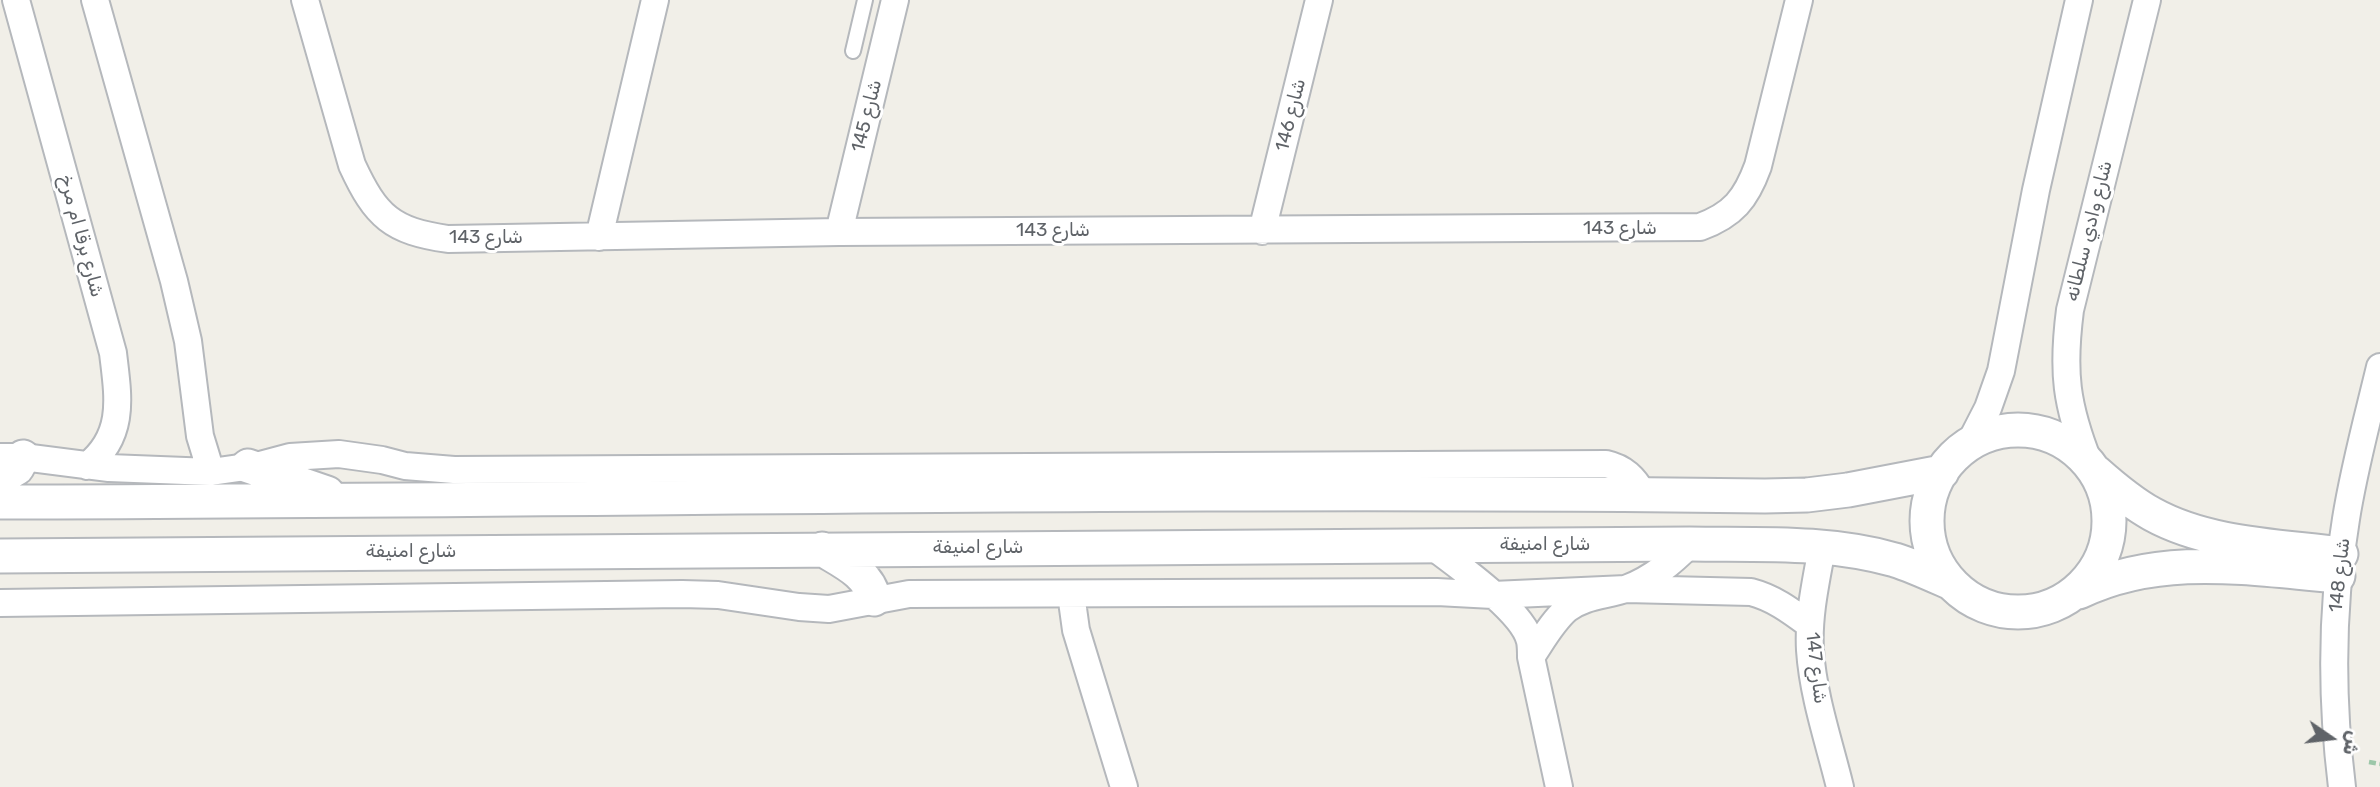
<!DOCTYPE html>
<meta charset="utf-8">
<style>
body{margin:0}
#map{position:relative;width:2380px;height:787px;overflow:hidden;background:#f1efe8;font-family:Rubik,"Noto Sans Arabic",sans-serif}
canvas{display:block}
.north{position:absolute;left:2296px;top:703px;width:70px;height:70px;-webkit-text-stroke:5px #fff;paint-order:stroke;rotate:104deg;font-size:19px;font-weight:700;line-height:28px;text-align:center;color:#5f6368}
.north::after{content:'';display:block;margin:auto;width:24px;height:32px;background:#5f6368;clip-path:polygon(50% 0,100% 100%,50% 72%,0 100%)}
</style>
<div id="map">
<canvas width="2380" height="787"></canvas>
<div class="north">ش</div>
</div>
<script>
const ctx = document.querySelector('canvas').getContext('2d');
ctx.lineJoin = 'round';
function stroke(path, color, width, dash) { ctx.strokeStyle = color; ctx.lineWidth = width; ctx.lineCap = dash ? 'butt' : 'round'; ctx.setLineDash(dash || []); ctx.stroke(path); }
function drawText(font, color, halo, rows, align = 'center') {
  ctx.font = font + ' Rubik,"Noto Sans Arabic",sans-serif'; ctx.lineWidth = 6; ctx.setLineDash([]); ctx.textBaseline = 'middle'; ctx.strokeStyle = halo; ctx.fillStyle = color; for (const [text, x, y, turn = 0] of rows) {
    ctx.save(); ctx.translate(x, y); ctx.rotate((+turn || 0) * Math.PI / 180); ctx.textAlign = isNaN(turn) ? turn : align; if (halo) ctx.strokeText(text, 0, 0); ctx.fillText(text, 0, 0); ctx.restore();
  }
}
const service = new Path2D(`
 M853,51l12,-51`);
const minor = new Path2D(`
 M16,0l97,353c5,43 13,82 -26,113
 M95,0l79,281 14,60 12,95 11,36
 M305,0l47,165c24,52 40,66 96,74l391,-7 861,-5c33,-12 46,-28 58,-61l41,-166
 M1262,231l57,-231
 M839,232l56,-232
 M599,237l56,-237
 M1970,443l18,-35 13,-37 35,-181 43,-190
 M0,457h23l86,11 102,4 49,-7 30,-8 49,-3 43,6 23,6 49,4 1152,-6c18,4 28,14 37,30
 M2089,463c-23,-58 -27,-91 -19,-153l77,-310
 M1432,546c25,19 91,65 98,95 1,5 1,11 1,16l28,130
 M1822,548c-6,33 -14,68 -12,102 3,46 19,92 30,137
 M1071,594l5,36 48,157
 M0,603l682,-9 36,1 81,12 30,2 80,-15 528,-2 56,3 133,-6 125,3c23,6 40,19 59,33
 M1531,657c11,-16 21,-35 36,-48 18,-14 40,-13 61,-21 25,-10 43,-25 62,-44
 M2342,787c-11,-89 -11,-179 4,-268 8,-51 22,-102 34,-152`);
const tertiary = new Path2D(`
 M1927 521a91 91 0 1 1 182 0a91 91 0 1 1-182 0Z
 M248,466l79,27
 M2096,472c18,16 36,31 56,42 56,31 127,32 189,40
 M0,478l17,-10 6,-11
 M0,502c588,-1 1177,-13 1765,-6l42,-1 41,-5 94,-18
 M822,549c21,13 47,24 52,50
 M0,556l1690,-12c68,1 139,-3 205,16 19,6 38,15 56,23
 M2079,592c83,-40 171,-23 259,-16`);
stroke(service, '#b5b8bc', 18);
stroke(minor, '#b5b8bc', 30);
stroke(tertiary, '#b5b8bc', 37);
stroke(new Path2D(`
 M2369,762l11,2`), '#9cc7a9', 4.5, [7, 3.5]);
stroke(service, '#fff', 14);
stroke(minor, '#fff', 26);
stroke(tertiary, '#fff', 33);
drawText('19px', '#5f6368', '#fff', [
 ["شارع 146",1291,115,-76],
 ["شارع 145",867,116,-76],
 ["شارع 143",1620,229],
 ["شارع 143",1053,231],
 ["شارع وادي سلطانه",2089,231,-76],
 ["شارع برقا ام مرخ",81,236,75],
 ["شارع 143",486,238],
 ["شارع امنيفة",1545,545],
 ["شارع امنيفة",978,548],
 ["شارع امنيفة",411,552],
 ["شارع 148",2340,575,-84],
 ["شارع 147",1816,668,83]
]);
</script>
